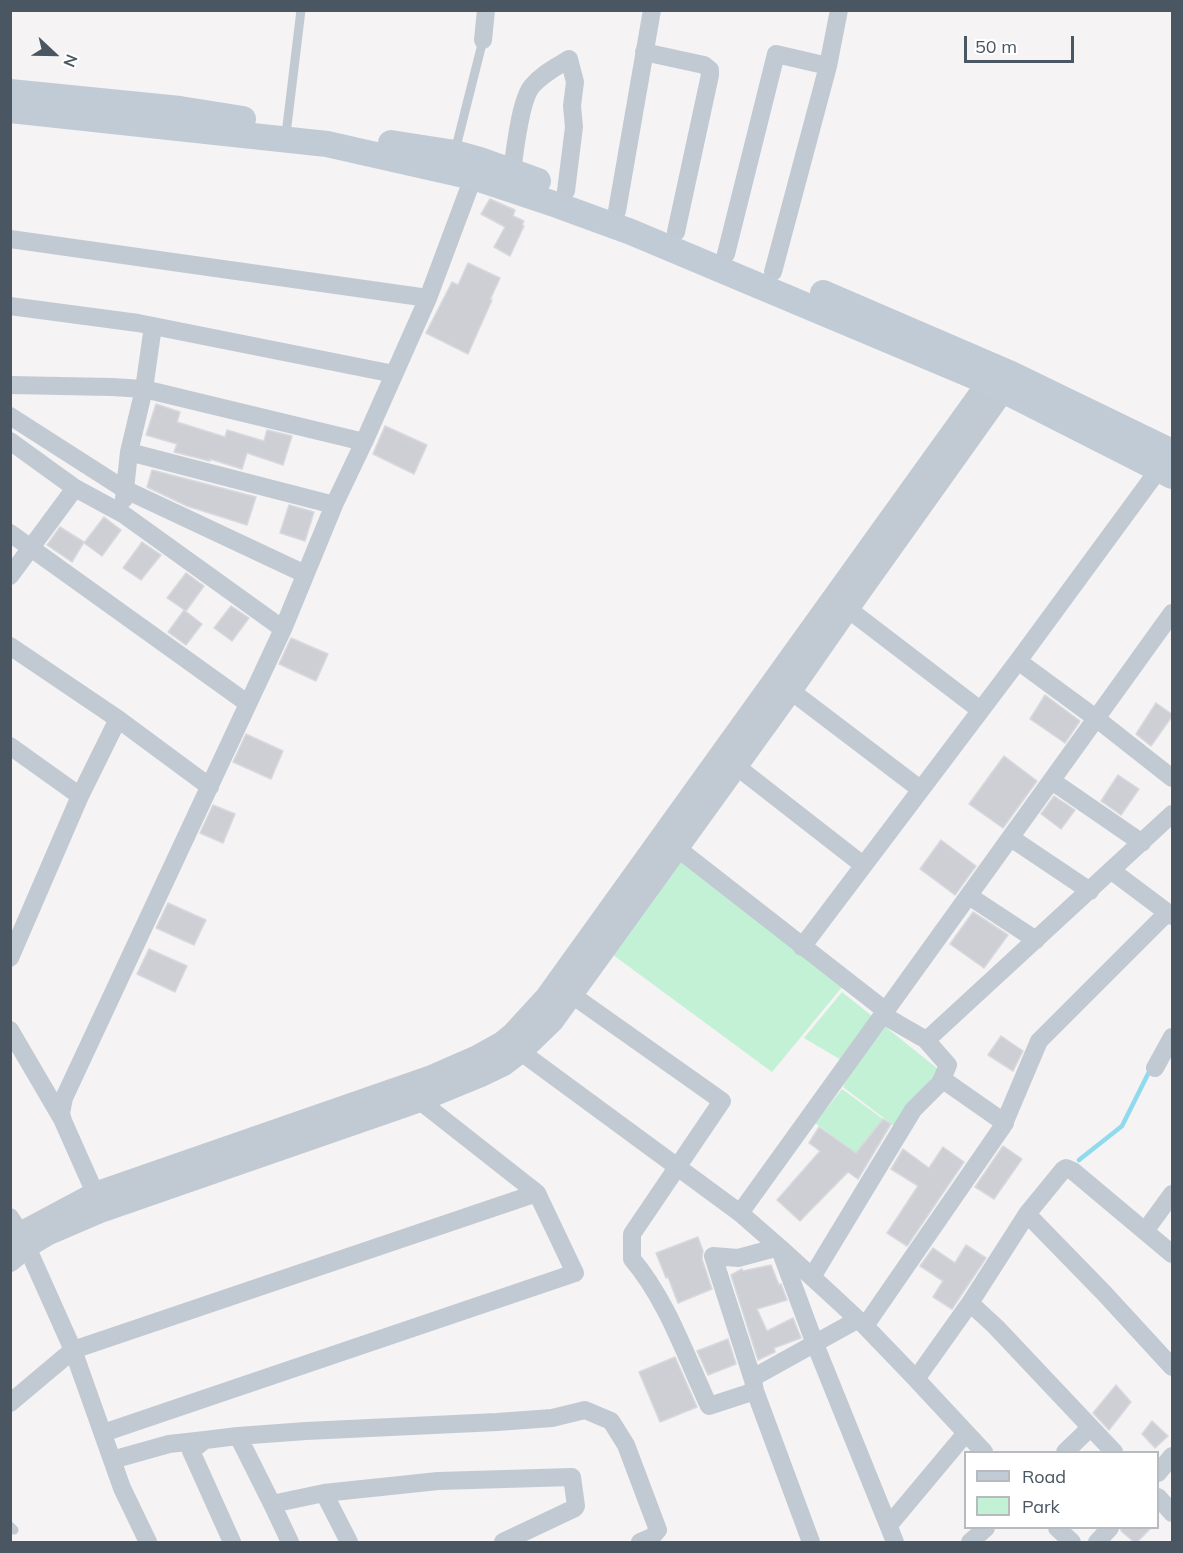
<!DOCTYPE html>
<style>
body{margin:0}
#map{position:relative;width:1183px;height:1553px;overflow:hidden;background:#f5f3f3;font-family:Mulish,sans-serif}
canvas{display:block}
.frame{position:absolute;inset:0;border:12px solid #4a5661;pointer-events:none}
.legend{position:absolute;left:964px;top:1451px;width:195px;height:78px;box-sizing:border-box;background:#fff;border:2px solid #b7bbc0;margin:0;padding:8px 10px;list-style:none;font-size:18px;color:#4a5661}
.legend li{display:flex;align-items:center;gap:12px;height:30px}
.legend b{width:30px;border:2px solid #b7bbc0}
.north{position:absolute;left:24px;top:24px;width:60px;height:60px;-webkit-text-stroke:4px #fff;paint-order:stroke;rotate:112deg;font-size:16px;font-weight:700;line-height:24px;text-align:center;color:#4a5661}
.north::after{content:'';display:block;margin:auto;width:21px;height:27px;background:#4a5661;clip-path:polygon(50% 0,100% 100%,50% 72%,0 100%)}
.scale{position:absolute;left:964px;top:36px;width:110px;height:27px;box-sizing:border-box;border:3px solid #4a5661;border-top:0;padding-left:8px;font-size:18px;line-height:21px;white-space:nowrap;color:#4a5661;-webkit-text-stroke:4px #fff;paint-order:stroke}
</style>
<div id="map">
<canvas width="1183" height="1553"></canvas>
<div class="frame"></div>
<ul class="legend">
<li><b style="height:8px;background:#c1cbd6"></b>Road</li>
<li><b style="height:16px;background:#c3f1d5"></b>Park</li>
</ul>
<div class="north">N</div>
<div class="scale">50 m</div>
</div>
<script>
const ctx = document.querySelector('canvas').getContext('2d');
ctx.lineJoin = 'round';
function paint(path, color) { ctx.fillStyle = color; ctx.fill(path, 'evenodd'); }
function stroke(path, color, width, dash) { ctx.strokeStyle = color; ctx.lineWidth = width; ctx.lineCap = dash ? 'butt' : 'round'; ctx.setLineDash(dash || []); ctx.stroke(path); }
paint(new Path2D(`
 M677,848l170,133 -75,91 -167,-123z
 M842,992l96,77 -41,59 -54,-41 10,-20 -49,-29z
 M842,1089l41,30 -27,34 -41,-30z`), '#c3f1d5');
stroke(new Path2D(`
 M1079,1160l43,-34 28,-56`), '#90daee', 4.5);
const building = new Path2D(`
 M490,199l25,11 -2,6 11,5 -2,4 2,1 -14,30 -16,-9 11,-20 -24,-13z
 M468,263l32,15 -10,22h2l-24,54 -42,-21 26,-51 6,3z
 M156,404l24,8 -3,10 48,15 2,-7 37,11 3,-11 25,6 -9,29 -36,-12 -5,16 -32,-10v2l-36,-9 3,-8 -31,-9z
 M385,426l42,19 -13,29 -41,-20z
 M152,470l104,27 -9,28 -60,-19 -40,-19z
 M289,505l25,7 -9,29 -25,-8z
 M104,517l17,13 -19,26 -18,-13z
 M60,527l24,15 -12,20 -25,-17z
 M142,542l19,13 -20,25 -18,-12z
 M186,573l18,13 -18,25 -19,-13z
 M231,606l18,12 -17,23 -18,-13z
 M184,610l18,14 -16,21 -18,-13z
 M291,638l37,16 -12,27 -37,-17z
 M1045,695l35,26 -15,22 -35,-24z
 M1156,703l17,12 -22,31 -15,-12z
 M246,734l37,17 -12,28 -38,-17z
 M1004,756l33,25 -34,47 -34,-24z
 M1118,775l21,14 -18,26 -20,-14z
 M1054,796l21,14 -14,19 -20,-15z
 M213,805l22,9 -12,29 -23,-10z
 M941,840l35,26 -21,29 -35,-26z
 M168,903l38,17 -12,25 -38,-17z
 M973,912l35,23 -24,33 -34,-24z
 M149,949l38,17 -12,26 -38,-18z
 M1001,1036l22,15 -10,20 -25,-16z
 M883,1119l8,5 -33,55 -10,-7 -48,49 -23,-21 43,-49 -11,-8 10,-16 37,26z
 M1003,1146l19,13 -28,40 -19,-12z
 M943,1147l21,15 -57,84 -20,-13 31,-47 -27,-17 12,-20 26,19z
 M698,1237l5,14 -1,8 10,30 -34,14 -10,-26 -2,1 -10,-25z
 M966,1245l20,13 -34,51 -19,-12 10,-16 -23,-15 13,-18 22,15z
 M771,1265l8,20 2,-1 6,16 -30,9 10,22 26,-13 8,20 -27,10 1,4 -17,8 -27,-85 11,-6 1,2z
 M728,1339l8,25 -28,11 -11,-24z
 M675,1357l22,50 -37,15 -21,-50z
 M1116,1385l15,17 -22,28 -16,-17z
 M1152,1421l16,15 -13,12 -13,-14z
 M1121,1527h31l-15,15h-3l-13,-11z`);
paint(building, '#cdcfd5');
stroke(building, '#d7d9de', 1.5);
stroke(new Path2D(`
 M287,126l14,-116
 M455,151l28,-111
 M10,1526l4,4`), '#c1cad2', 9);
stroke(new Path2D(`
 M483,40l3,-30
 M644,52l60,13 6,5v5l-34,157
 M512,171c3,-20 8,-71 20,-85 10,-12 24,-19 37,-27l6,23 -3,24 2,21 -8,64
 M617,211l35,-201
 M10,239l418,59
 M726,254l50,-200 52,12
 M773,272l55,-206 11,-56
 M10,306l128,17 256,51
 M10,385l102,2 32,2 220,53
 M10,416l114,73 181,85
 M10,441l65,47 48,26 160,115
 M129,452l205,53
 M124,499l5,-47 15,-63 9,-63
 M10,533l237,170
 M10,576l65,-88
 M848,609l132,101
 M10,646l108,73 92,68
 M1018,661l79,58 75,59
 M791,691l129,98
 M10,746l70,50
 M736,766l127,99
 M1052,781l90,62
 M1011,838l79,53
 M677,848l209,163
 M1112,871l60,45
 M969,896l67,44
 M802,947l216,-286 141,-192
 M10,958l70,-162 38,-77
 M572,995l150,106 -90,133v25c35,41 54,98 77,147l46,-15
 M883,1015l38,22 4,2 6,-3 241,-222
 M10,1030l52,89
 M521,1052l219,161 39,34 46,42 40,37 51,53
 M1155,1068l17,-31
 M942,1079l63,44
 M420,1101l117,92
 M95,1193l-32,-72 -2,-8 3,-15 219,-469 51,-124 30,-63 64,-144 49,-131
 M740,1213l432,-600
 M1027,1214l77,79 68,74
 M10,1217l10,16
 M1145,1231l27,-37
 M27,1247l46,103 49,138 26,54
 M812,1277l101,-167 26,-26 3,-5 6,-14 -23,-26
 M970,1303l26,24 118,125
 M865,1326l138,-200 36,-85 128,-128
 M753,1380l3,-4 101,-56
 M10,1403l63,-53 464,-157 38,80 -472,160
 M238,1436l34,68 52,-11 114,-12 134,-4 4,29 -1,2 -72,34
 M984,1452l-68,-73 54,-76 57,-89 36,-44 3,-2 7,3 99,83
 M1065,1452l25,-24
 M112,1460l57,-16 36,-4
 M1158,1473l14,-17
 M324,1493l25,49
 M1158,1497l14,16
 M272,1504l18,38
 M889,1525l77,-92
 M1057,1528l15,14
 M232,1542l-41,-91 14,-11 33,-4 68,-5 191,-9 55,-4 33,-8 26,11 15,24 32,85 -6,7 -12,5
 M811,1542l-56,-151 -2,-11 -40,-124 25,2 41,-11 36,97 80,198
 M970,1542l16,-14
 M1097,1542l13,-14`), '#c1cad2', 18);
stroke(new Path2D(`
 M10,1241l10,-8 75,-40 334,-116 48,-21 25,-14 11,-9 33,-36 442,-615 7,-15
 M10,1261l17,-14 20,-12 56,-24 317,-110 61,-25 23,-11 17,-13 32,-31 238,-330 57,-82 156,-219 7,-15`), '#c1cad2', 22);
stroke(new Path2D(`
 M10,92l170,17 63,10
 M10,110l317,34 146,33 84,28 74,27 352,148 189,96
 M391,143l64,10 25,7 58,21
 M823,293l188,81 161,78`), '#c1cbd6', 26);
</script>
